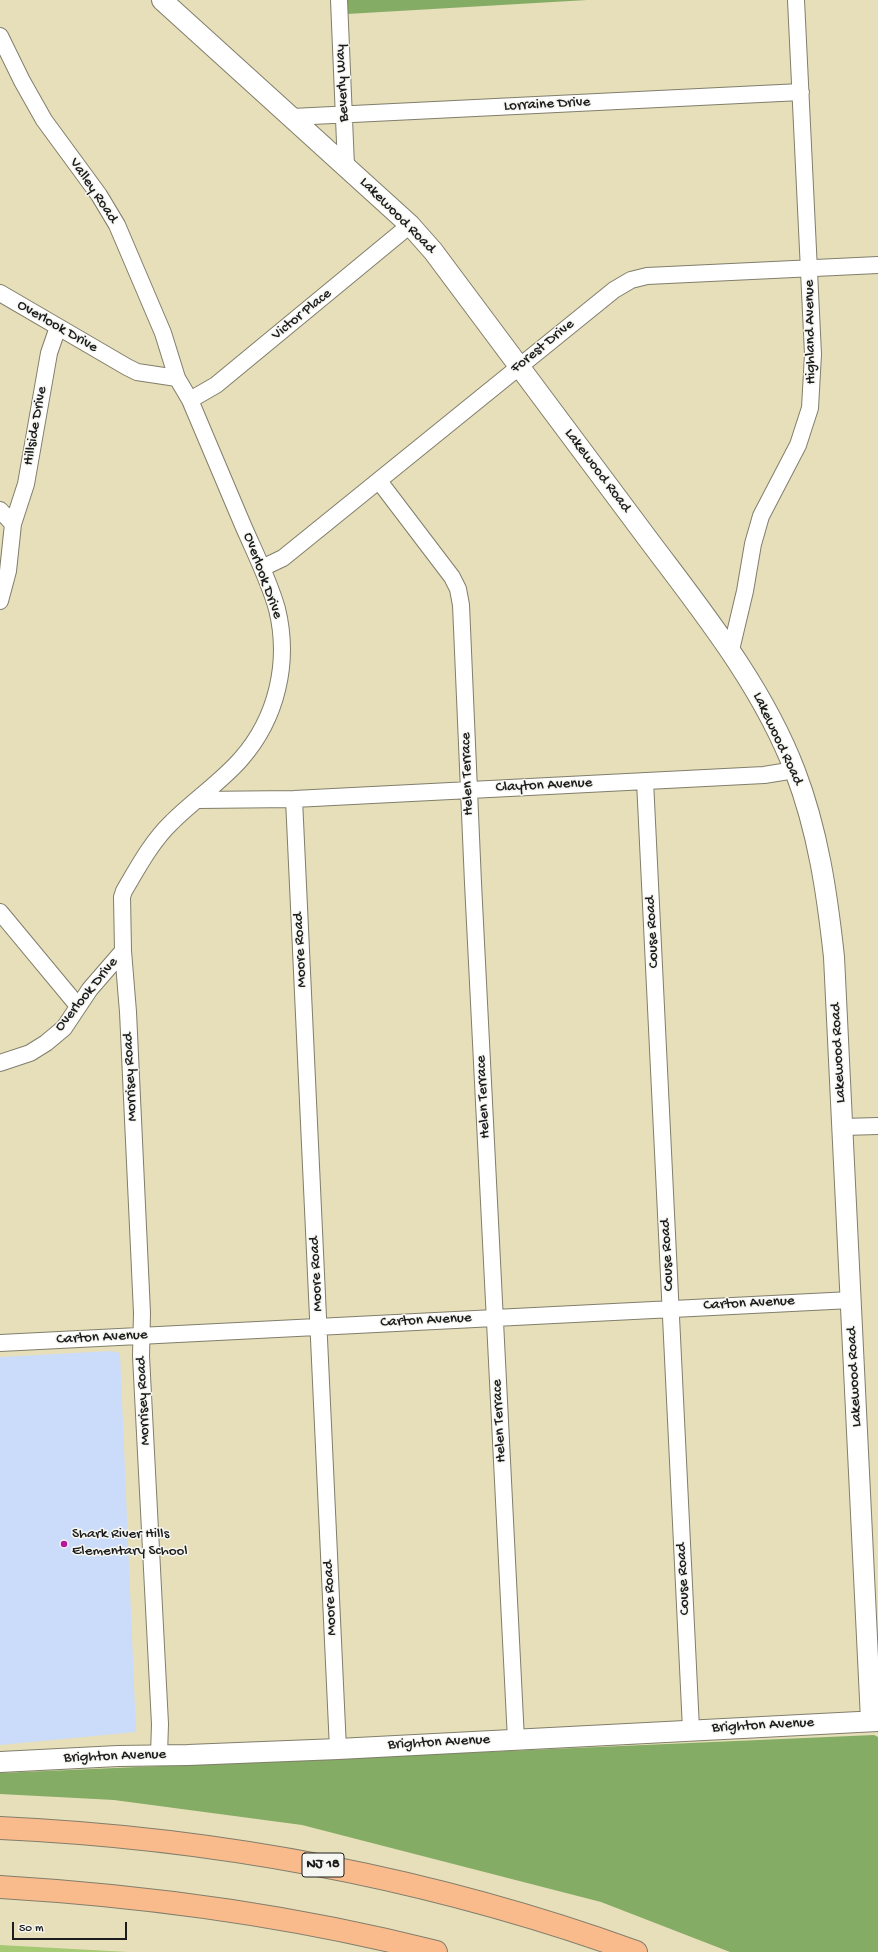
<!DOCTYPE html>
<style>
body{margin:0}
#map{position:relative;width:878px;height:1952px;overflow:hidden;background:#e6dfba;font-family:"Gochi Hand",sans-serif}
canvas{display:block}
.scale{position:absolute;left:12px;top:1922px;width:115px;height:18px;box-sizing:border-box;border:2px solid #1c1c1c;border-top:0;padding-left:5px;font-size:12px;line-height:14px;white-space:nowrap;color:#1c1c1c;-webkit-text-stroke:3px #f6f6f2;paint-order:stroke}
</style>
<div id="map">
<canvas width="878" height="1952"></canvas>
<div class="scale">50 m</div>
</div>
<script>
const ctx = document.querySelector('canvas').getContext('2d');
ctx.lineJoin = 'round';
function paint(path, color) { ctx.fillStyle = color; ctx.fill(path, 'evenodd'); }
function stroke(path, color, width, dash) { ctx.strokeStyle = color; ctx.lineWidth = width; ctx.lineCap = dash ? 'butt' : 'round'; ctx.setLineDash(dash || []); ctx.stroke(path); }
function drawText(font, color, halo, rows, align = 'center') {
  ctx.font = font + ' "Gochi Hand",sans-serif'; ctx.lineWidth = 3; ctx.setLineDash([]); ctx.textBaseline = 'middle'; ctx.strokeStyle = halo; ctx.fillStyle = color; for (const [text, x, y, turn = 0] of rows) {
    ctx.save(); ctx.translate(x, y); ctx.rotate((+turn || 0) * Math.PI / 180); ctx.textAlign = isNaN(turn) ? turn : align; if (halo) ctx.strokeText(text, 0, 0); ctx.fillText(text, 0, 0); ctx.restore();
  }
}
paint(new Path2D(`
 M111,1351l9,2 16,379 -136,13v-388z`), '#cadcf9');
paint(new Path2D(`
 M0,1945l128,7h-128z`), '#a5c872');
paint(new Path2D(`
 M346,0h241l-240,14z
 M874,1735l4,2v215h-148l-129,-50 -299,-77 -188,-25 -114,-6v-21z`), '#84ac64');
const minor = new Path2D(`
 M339,0l7,166
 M0,36l22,45 22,39 55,75 18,30 46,108 14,45
 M292,117l509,-25
 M0,293l127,74 10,5 40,6 13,22c17,41 35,82 52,123 12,28 27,57 35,86 13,53 0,109 -36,150 -20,23 -47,41 -69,63 -20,19 -34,45 -48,69l-2,6 1,54 -33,38 -26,39 -18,15 -16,10 -30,10
 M190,400l26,-15 194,-160
 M379,481l73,96 6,12 3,16 12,278 43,857
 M0,510l13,14
 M262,568l21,-10 331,-268 17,-10 16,-4 231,-11
 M0,601l8,-30 5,-47 13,-40 23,-131 9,-26
 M731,650l14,-59 8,-47 8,-28 37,-71 12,-37 3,-54 -17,-354
 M645,781l46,948
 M294,799l44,950
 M197,800l97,-1 470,-24 31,-5
 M0,912l78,94
 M123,951l5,61 14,301 -1,43 19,368 -1,31
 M843,1127l35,-1
 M0,1343l851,-43`);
const tertiary = new Path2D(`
 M162,0l248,225 23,26c68,92 137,184 206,276 57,77 121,153 156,244 23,60 32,122 39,186l37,763
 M0,1762l118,-6 70,-1 150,-6 540,-28`);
const motorway = new Path2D(`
 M0,1828c217,10 431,50 636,124
 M0,1887c149,9 291,28 436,65`);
stroke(minor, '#817e6b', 18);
stroke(tertiary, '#817e6b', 22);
stroke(motorway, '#817e6b', 24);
stroke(minor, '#fff', 16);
stroke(tertiary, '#fff', 20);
stroke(motorway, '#fabb8c', 22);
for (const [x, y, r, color] of [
 [64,1544,4,"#b5179e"]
]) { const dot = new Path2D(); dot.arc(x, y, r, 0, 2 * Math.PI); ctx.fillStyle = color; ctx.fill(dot); stroke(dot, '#f6f6f2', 1.5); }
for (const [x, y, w] of [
 [323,1865,42]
]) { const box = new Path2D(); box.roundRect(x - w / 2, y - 12, w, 24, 3); ctx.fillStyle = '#f6f6f2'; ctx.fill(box); stroke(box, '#1c1c1c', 1); }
drawText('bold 14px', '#1c1c1c', null, [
 ["NJ 18",323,1865]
]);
drawText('15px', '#1c1c1c', '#f6f6f2', [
 ["Beverly Way",343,83,-93],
 ["Lorraine Drive",547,105,-3],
 ["Valley Road",93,191,56],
 ["Lakewood Road",397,216,45],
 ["Victor Place",302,315,-39],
 ["Overlook Drive",57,327,30],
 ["Highland Avenue",811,332,-91],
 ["Forest Drive",543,347,-39],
 ["Hillside Drive",36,426,-80],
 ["Lakewood Road",597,471,53],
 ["Overlook Drive",262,576,70],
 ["Lakewood Road",777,739,65],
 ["Helen Terrace",468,774,-92],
 ["Clayton Avenue",544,786,-3],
 ["Couse Road",653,932,-93],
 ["Moore Road",301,950,-93],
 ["Overlook Drive",87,995,-51],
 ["Lakewood Road",839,1053,-93],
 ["Morrisey Road",131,1077,-93],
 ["Helen Terrace",484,1097,-93],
 ["Couse Road",668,1255,-93],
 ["Moore Road",317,1274,-93],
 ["Carton Avenue",749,1304,-3],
 ["Carton Avenue",426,1321,-3],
 ["Carton Avenue",102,1338,-3],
 ["Lakewood Road",855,1377,-93],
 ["Morrisey Road",144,1401,-93],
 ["Helen Terrace",500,1421,-93],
 ["Couse Road",684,1579,-93],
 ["Moore Road",331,1598,-93],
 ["Brighton Avenue",763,1726,-3],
 ["Brighton Avenue",439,1743,-3],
 ["Brighton Avenue",115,1757,-2]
]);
drawText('15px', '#1c1c1c', '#f6f6f2', [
 ["Shark River Hills",72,1535],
 ["Elementary School",72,1552]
], 'left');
</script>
